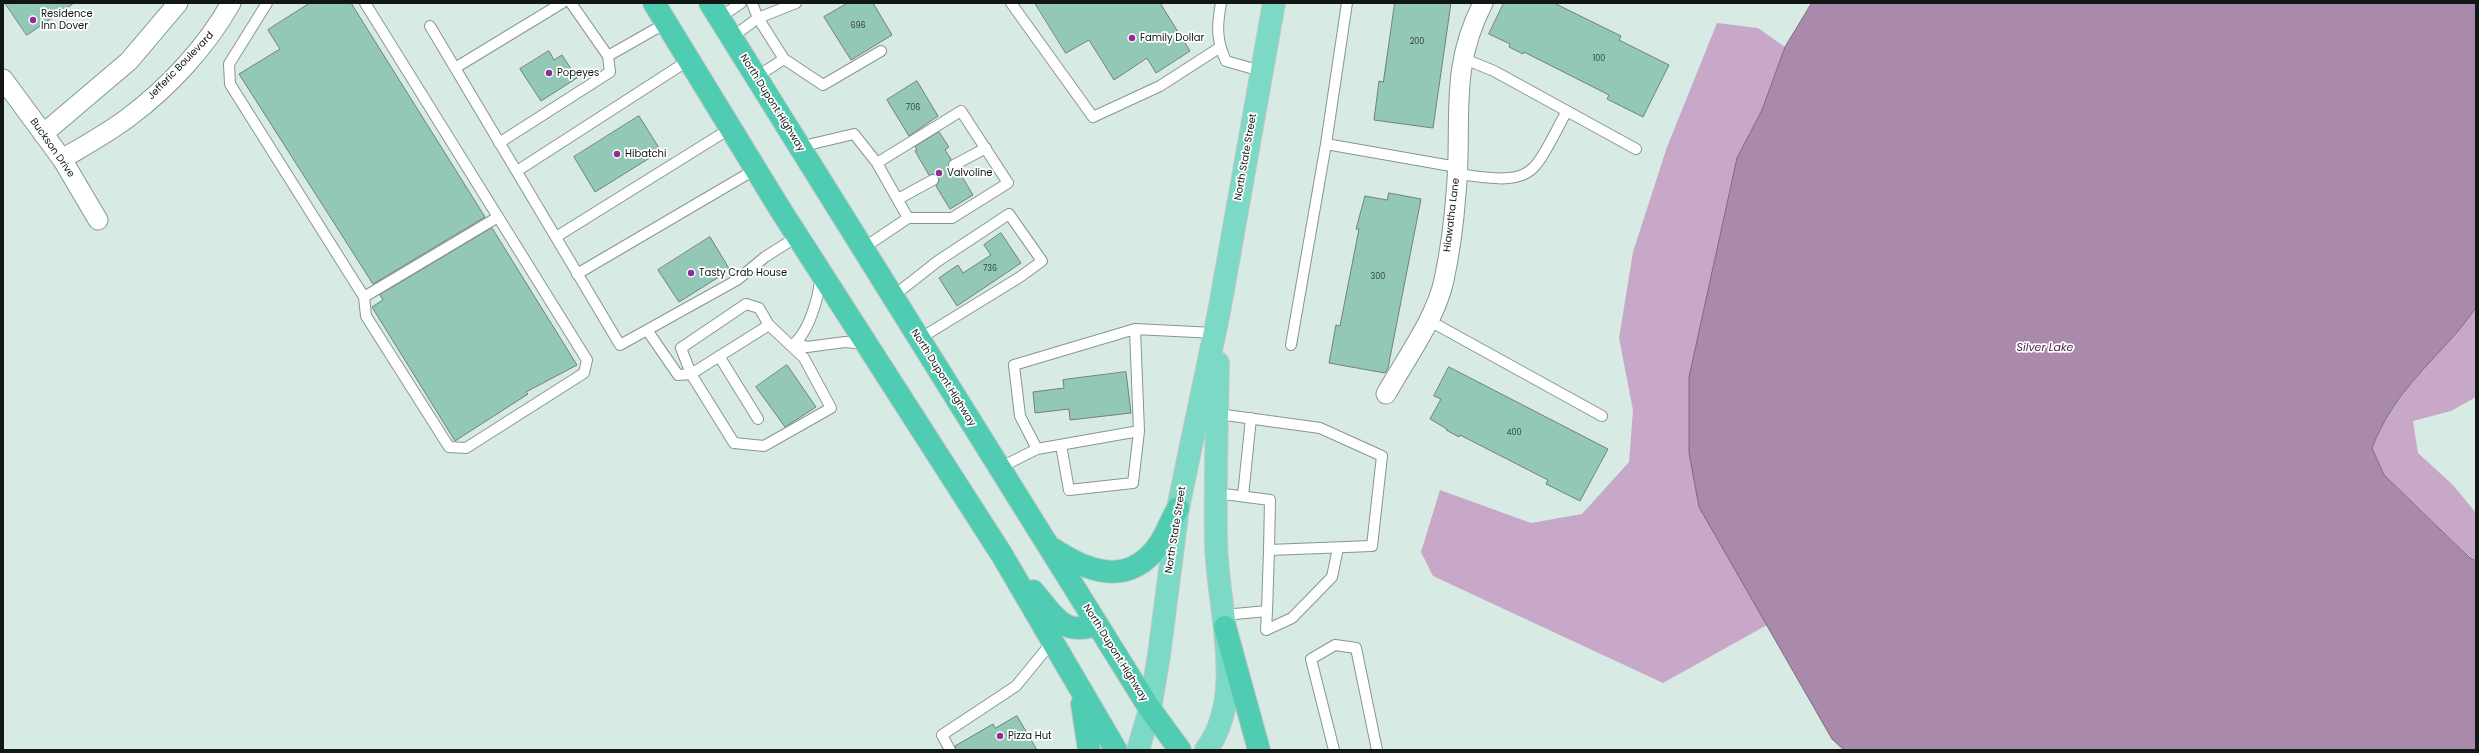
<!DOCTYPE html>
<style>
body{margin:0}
#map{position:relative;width:2479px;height:753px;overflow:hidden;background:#d8eae4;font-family:Poppins,sans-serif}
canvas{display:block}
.frame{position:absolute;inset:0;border:4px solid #101715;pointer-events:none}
</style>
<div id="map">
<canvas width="2479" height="753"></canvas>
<div class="frame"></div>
</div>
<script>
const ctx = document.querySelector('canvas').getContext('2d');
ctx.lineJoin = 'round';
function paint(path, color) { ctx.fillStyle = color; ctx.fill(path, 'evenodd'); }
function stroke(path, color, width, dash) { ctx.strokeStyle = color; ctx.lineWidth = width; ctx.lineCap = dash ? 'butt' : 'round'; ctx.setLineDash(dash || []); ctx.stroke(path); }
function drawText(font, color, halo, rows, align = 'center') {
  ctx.font = font + ' Poppins,sans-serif'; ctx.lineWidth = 3.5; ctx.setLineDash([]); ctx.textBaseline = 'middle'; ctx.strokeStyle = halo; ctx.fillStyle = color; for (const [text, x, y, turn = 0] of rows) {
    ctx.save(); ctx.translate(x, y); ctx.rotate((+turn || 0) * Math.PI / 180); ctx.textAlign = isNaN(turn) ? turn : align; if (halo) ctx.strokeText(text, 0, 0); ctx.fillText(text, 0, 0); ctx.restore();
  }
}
paint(new Path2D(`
 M1717,23l41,5 27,19 -23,63 -25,48 -48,219v76l10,54 68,118 -104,58 -230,-107 -12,-24 19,-62 91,33 51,-9 47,-52 4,-52 -14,-72 14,-86 34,-105z
 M2476,307v90l-25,14 -38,10 5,32 35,32 23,28v48l-5,-3 -87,-83 -12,-27c12,-28 28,-52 48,-75 19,-22 40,-41 56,-66z`), '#c8a8c9');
const water = new Path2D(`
 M1812,3h664v304c-16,25 -37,44 -56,66 -20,22 -37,47 -48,75l12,27 86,83 6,3v189h-632l-12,-11 -133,-232 -10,-54v-76l48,-219 25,-48 23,-63z`);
paint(water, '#a98aaa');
stroke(water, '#7b687d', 1);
const building = new Path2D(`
 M5,3h69l-47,32z
 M310,3h41l134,214 -112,67 -134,-210 41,-25 -12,-19z
 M848,3h25l19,32 -41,25 -27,-43z
 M1035,3h125l30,48 -34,22 -9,-15 -33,22 -25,-40 -23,13z
 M1395,3h56l-18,125 -59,-8 5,-39 4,1z
 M1504,3h50l67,33 -2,4 50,25 -26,52 -36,-18 2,-4 -85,-43 -1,2 -14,-7 1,-3 -21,-10z
 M549,51l5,9 8,-5 15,23 -36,23 -21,-32z
 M917,81l21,35 -29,20 -22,-36z
 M639,116l22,35 -66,41 -21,-35z
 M939,132l10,15 -4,3 6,9 -3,9 5,3 5,-1 15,25 -23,14 -14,-23 3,-5 -1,-4 -4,-3 -5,1 -14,-24 2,-2 -2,-2z
 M1389,193l32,6 -33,169 -3,5 -56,-10 7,-38 4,1 19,-97h-3l9,-33 22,4z
 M492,228l85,137 -51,27 2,2 -73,47 -83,-134 11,-7 -3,-5z
 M1001,233l20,30 -64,43 -18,-28 19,-13 5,8 28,-18 -7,-10z
 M710,237l20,33 -51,32 -21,-32z
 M787,365l29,42 -31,20 -29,-40z
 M1449,367l159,82 -28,52 -34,-17 2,-4 -88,-45 -1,2 -13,-7 1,-1 -17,-10 11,-20 -7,-3z
 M1126,372l5,41 -61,7 -1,-11 -34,4 -2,-21 31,-4 -1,-8z
 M1017,716l20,34h-81l-1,-4 38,-22 2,4z`);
paint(building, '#93c7b7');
stroke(building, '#70817b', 1);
const service = new Path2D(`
 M267,3l-38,61 1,20 134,213 2,19 83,131 17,1 118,-75 3,-13 -222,-357
 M752,3l6,15 26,41 -28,18
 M1011,3l82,114 67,-31 59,-38
 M1221,3c-4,22 -5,37 5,58l35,10
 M719,18l22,-15
 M430,26l190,319 117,-65 28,-23 33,-21
 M731,38l27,-20 38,-15
 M608,56l58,-33
 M1462,58l32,13 142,78
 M784,59l39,26 58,-34
 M455,68l107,-65
 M499,143l111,-71 -2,-16 -37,-53
 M1326,144l21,-141
 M799,147l55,-13 23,29 31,55
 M954,165l32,-17
 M517,171l172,-111
 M1457,174c22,2 60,12 77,-7 11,-11 24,-41 33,-56
 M898,199l35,-19
 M556,237l175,-109
 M862,249l46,-31h44l56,-35 -47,-72 -84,52
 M577,274l179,-105
 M364,297l134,-80
 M892,297l46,-36 71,-47 33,47 -22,16 -101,62
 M1428,320l174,96
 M769,325l35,33 27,50 -67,38 -30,-3 -43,-69z
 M647,330l31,45 13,-1 -10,-26 65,-44 13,4 10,17
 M796,343l11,4 38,-5 20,2
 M1291,345l35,-201 131,23
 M791,346c17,-11 28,-48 29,-68
 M719,356l39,63
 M1061,445l8,45 64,-7 6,-52
 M1037,449l-17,-33 -6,-51 121,-36 80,4
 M999,468l38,-19 102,-18 -4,-102
 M1216,493l54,7 -1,50 103,-4 10,-90 -62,-28 -102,-14
 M1243,496l8,-78
 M1267,611l-1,19 26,-12 40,-41 6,-29
 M1224,615l43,-4 2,-61
 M950,750l-8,-15 74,-49 36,-44
 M1334,750l-23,-91 24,-14 21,3 21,102`);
const minor = new Path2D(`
 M3,79l59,80 36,61
 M43,134l86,-73 49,-58
 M62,159c22,-13 46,-26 67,-42 40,-30 78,-71 102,-114
 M1386,394c19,-34 50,-76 58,-114 6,-28 10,-58 12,-87 7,-71 -8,-122 27,-190`);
const primary = new Path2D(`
 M1138,750l12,-41 9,-54 19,-147 41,-196 55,-309
 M1206,750c42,-56 10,-146 10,-211 -1,-59 1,-117 2,-176`);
const trunk = new Path2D(`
 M654,3l126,206 222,346 114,195
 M710,3l440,706 30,41
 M1053,549c35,23 75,38 105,-3 8,-11 13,-26 20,-38
 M1033,591c20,23 30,47 64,33
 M1225,627l34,123
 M1082,704l7,46`);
stroke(service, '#869791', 12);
stroke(minor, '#869791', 21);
stroke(primary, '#c6c7c7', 24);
stroke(trunk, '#c6c7c7', 24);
stroke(service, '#fff', 10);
stroke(minor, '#fff', 19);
stroke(primary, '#7cd9c5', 22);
stroke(trunk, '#50ccb2', 22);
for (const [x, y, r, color] of [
 [33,20,4,"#902d95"],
 [1132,38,4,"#902d95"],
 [549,73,4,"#902d95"],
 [617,154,4,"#902d95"],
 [939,173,4,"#902d95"],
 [691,273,4,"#902d95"],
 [1000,736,4,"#902d95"]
]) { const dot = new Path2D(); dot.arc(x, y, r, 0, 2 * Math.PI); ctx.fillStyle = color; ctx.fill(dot); stroke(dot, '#fff', 1.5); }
drawText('8px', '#31433e', null, [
 ["696",858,26],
 ["200",1417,42],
 ["100",1599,59],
 ["706",913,108],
 ["736",990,269],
 ["300",1378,277],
 ["400",1514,433]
]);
drawText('10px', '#101715', '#fff', [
 ["Residence",41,14],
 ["Inn Dover",41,26],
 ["Family Dollar",1140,38],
 ["Popeyes",557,73],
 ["Hibatchi",625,154],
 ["Valvoline",947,173],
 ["Tasty Crab House",699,273],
 ["Pizza Hut",1008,736]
], 'left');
drawText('10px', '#101715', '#fff', [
 ["Jefferic Boulevard",181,66,-46],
 ["North Dupont Highway",772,103,58],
 ["Buckson Drive",52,148,55],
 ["North State Street",1246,157,-80],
 ["Hiawatha Lane",1452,215,-83],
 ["North Dupont Highway",943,378,58],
 ["North State Street",1176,530,-81],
 ["North Dupont Highway",1115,653,58]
]);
drawText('italic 11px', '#4e2550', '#fff', [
 ["Silver Lake",2045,348]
]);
</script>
